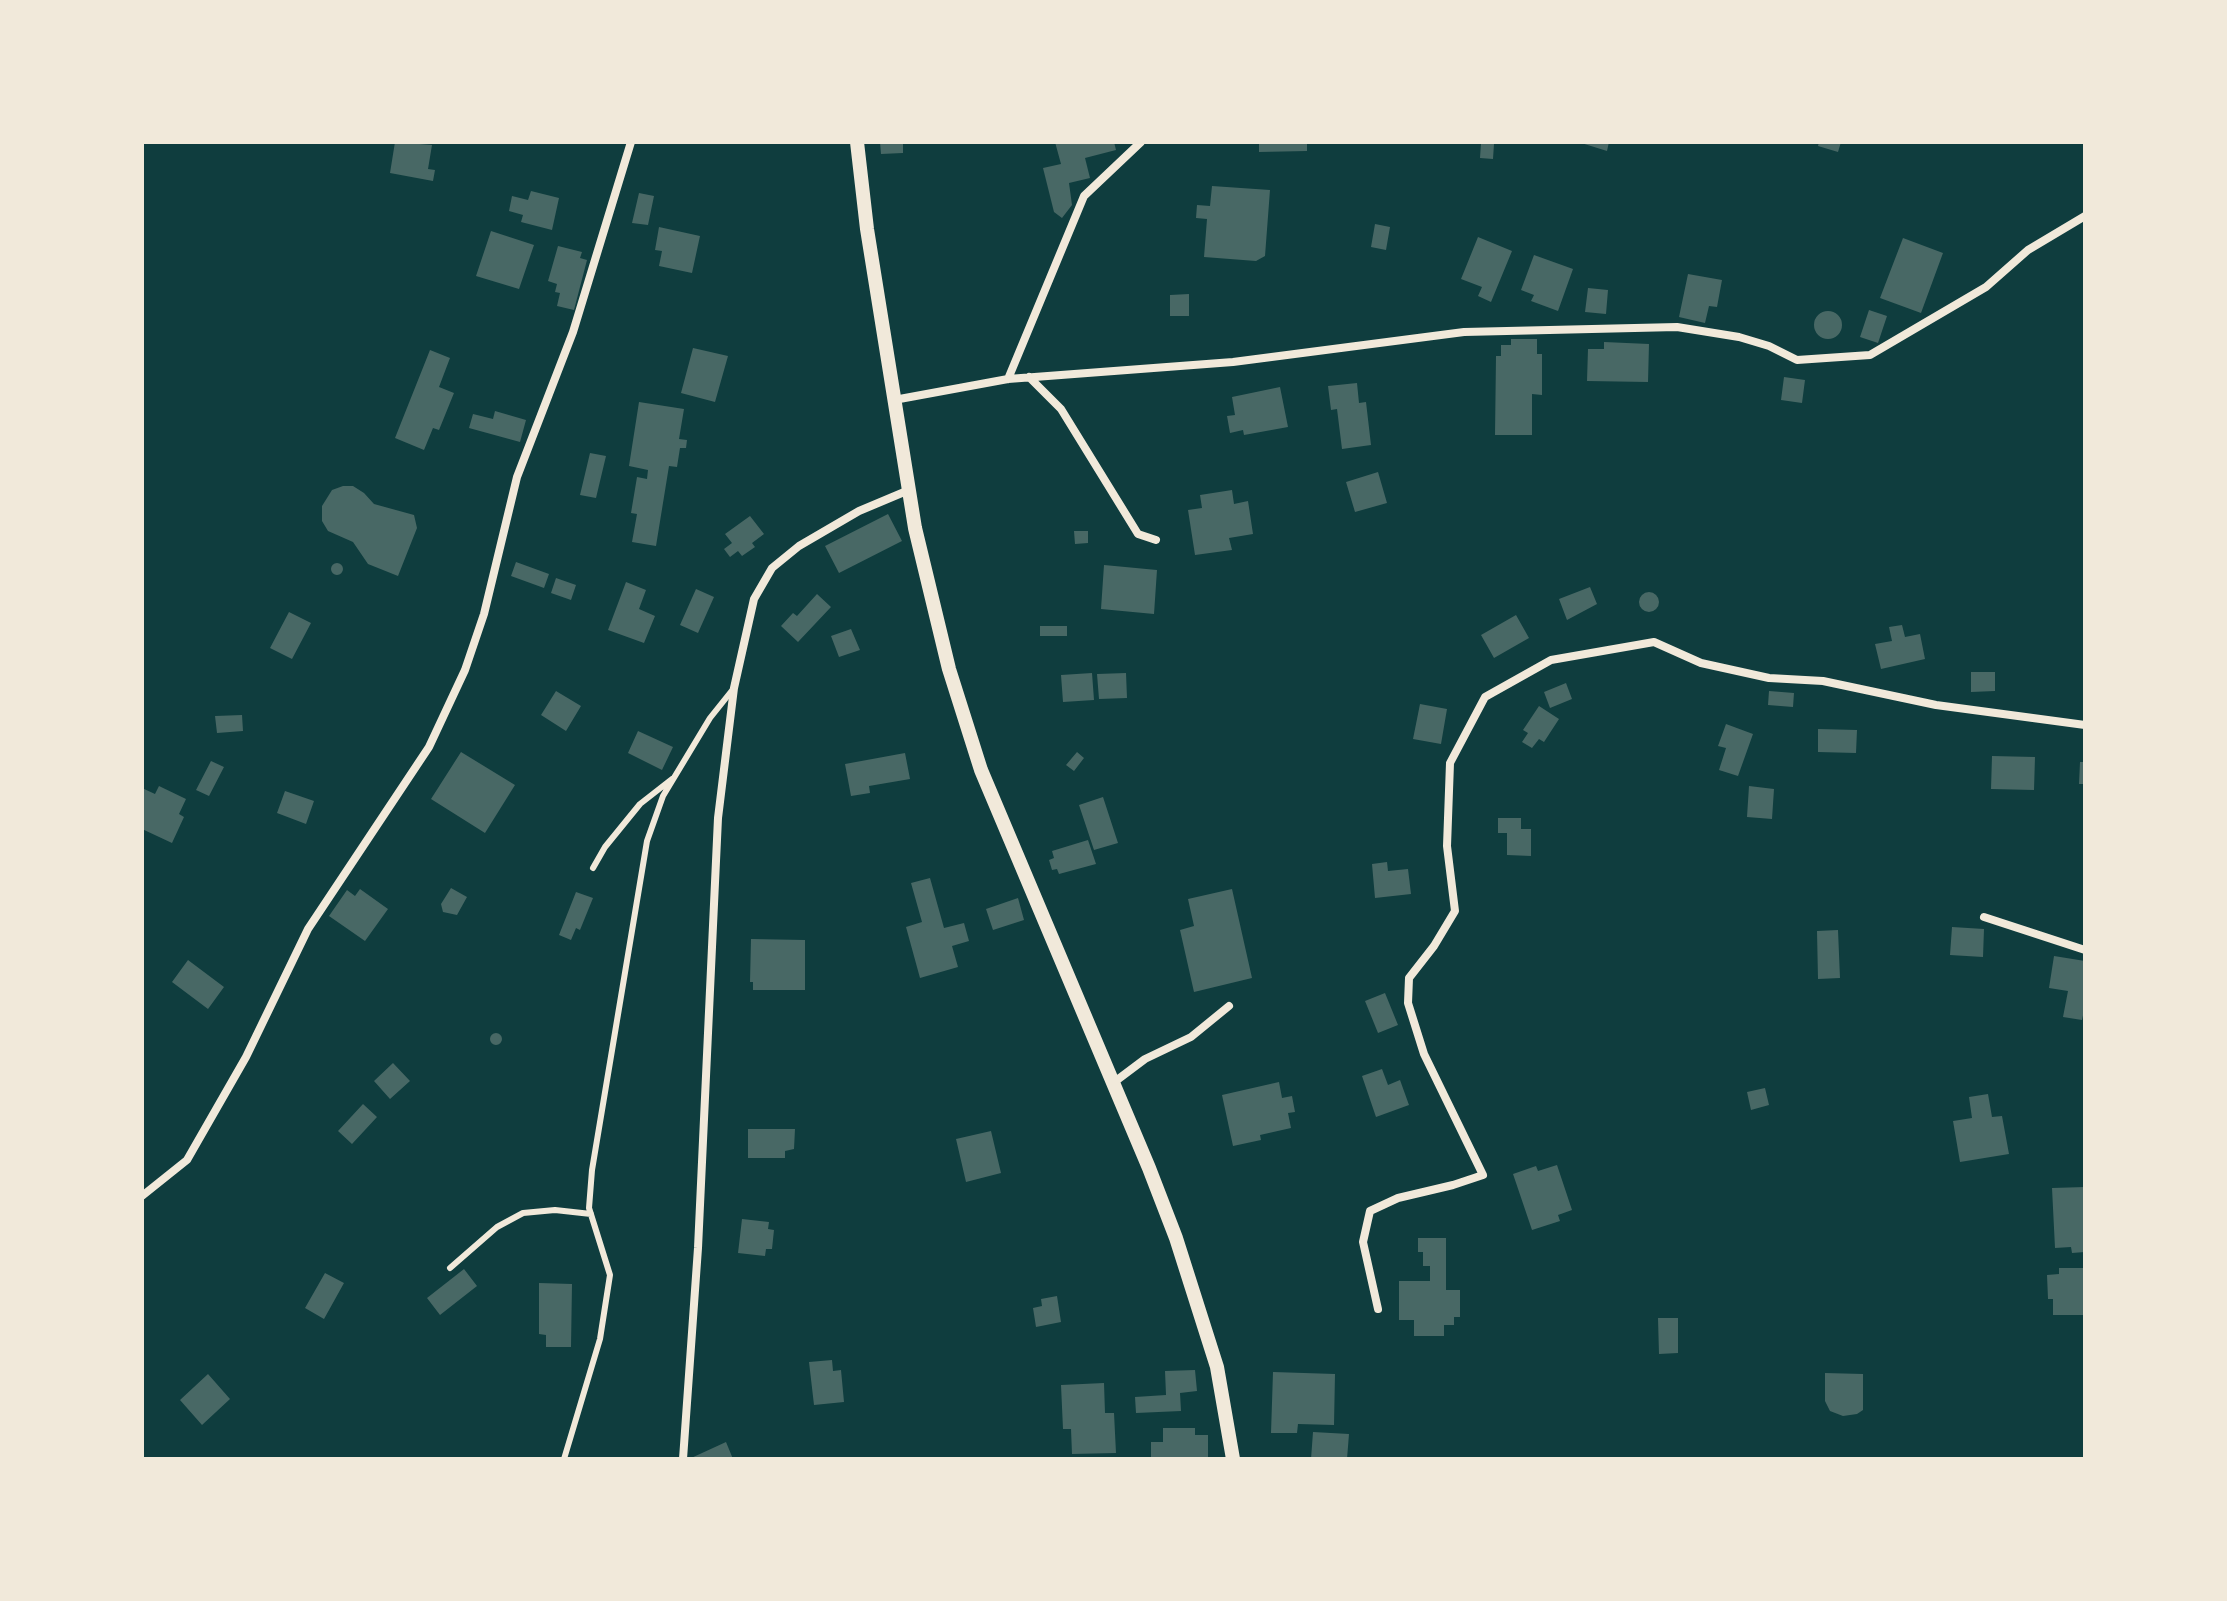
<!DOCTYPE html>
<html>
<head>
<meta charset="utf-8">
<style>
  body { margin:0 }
  #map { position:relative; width:2227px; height:1601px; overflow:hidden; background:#0f3d3e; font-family:Rubik,sans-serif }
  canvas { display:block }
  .frame { position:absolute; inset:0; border:144px solid #f1e9da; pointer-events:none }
</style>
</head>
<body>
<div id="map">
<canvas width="2227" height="1601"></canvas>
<div class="frame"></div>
</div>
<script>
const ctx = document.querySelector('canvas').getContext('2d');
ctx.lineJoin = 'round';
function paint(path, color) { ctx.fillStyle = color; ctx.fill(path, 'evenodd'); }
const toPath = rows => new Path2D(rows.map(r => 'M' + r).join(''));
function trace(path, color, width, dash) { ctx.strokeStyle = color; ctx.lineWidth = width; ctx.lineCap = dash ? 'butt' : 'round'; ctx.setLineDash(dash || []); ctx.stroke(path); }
paint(toPath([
  [395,142,432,145,428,169,435,170,433,181,390,173],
  [880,142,903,142,903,153,881,154],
  [1055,142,1114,142,1116,150,1085,158,1090,178,1069,183,1072,205,1062,218,1054,212,1043,168,1061,164],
  [1259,142,1307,142,1307,151,1259,152],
  [1578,142,1609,142,1607,151],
  [1819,142,1841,142,1838,152,1818,146],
  [1481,143,1494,144,1493,159,1480,158],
  [1212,186,1270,190,1265,256,1256,261,1204,257,1207,219,1196,218,1197,205,1210,206],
  [531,191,559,198,552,230,521,222,523,215,509,211,512,196,528,200],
  [639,193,654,196,648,225,632,223],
  [1375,224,1390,227,1386,250,1371,247],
  [659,227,700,236,692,273,659,266,662,251,655,250],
  [491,231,534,245,519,289,476,276],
  [1478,237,1512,251,1491,302,1478,296,1482,287,1461,279],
  [1903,238,1943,253,1921,313,1880,298],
  [558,246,582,252,580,258,587,260,574,310,557,306,560,293,555,292,557,284,548,281],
  [1534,255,1573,269,1558,311,1531,301,1534,295,1521,290],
  [1688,274,1722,280,1717,307,1709,306,1705,323,1679,317],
  [1588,288,1608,290,1606,314,1585,312],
  [1189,294,1189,316,1170,316,1170,295],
  [1869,310,1887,316,1878,343,1860,337],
  '1814 325a14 14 0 1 1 28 0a14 14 0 1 1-28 0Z',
  [1511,339,1537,339,1537,354,1542,354,1542,395,1532,394,1532,435,1495,435,1496,356,1501,356,1501,345,1511,345],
  [1604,342,1649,344,1648,382,1587,381,1588,349,1604,349],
  [693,348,728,356,715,402,681,393],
  [430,350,450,358,439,387,454,393,439,430,433,428,424,450,395,438],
  [1784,377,1805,380,1802,403,1781,400],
  [1357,383,1359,403,1366,402,1371,445,1342,449,1337,409,1331,410,1328,386],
  [1280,387,1288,427,1244,435,1243,430,1230,433,1227,416,1235,415,1232,397],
  [639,402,684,409,679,439,687,440,686,448,680,448,677,467,669,466,656,546,632,542,637,514,631,513,637,477,647,479,648,470,629,466],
  [495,411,526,420,520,442,469,428,473,414,493,419],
  [590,453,606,456,596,498,580,495],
  [1378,472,1387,503,1355,512,1346,482],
  [343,486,353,486,364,493,374,504,414,515,417,528,398,576,368,564,353,542,328,531,322,521,322,506,332,490],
  [1232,490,1234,504,1248,501,1253,534,1229,538,1232,550,1195,555,1188,510,1202,508,1200,495],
  [888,514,902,541,839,573,825,546],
  [750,516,764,534,752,543,755,547,742,556,738,551,730,557,724,549,732,543,725,534],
  [1074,531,1088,531,1088,543,1075,544],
  [516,562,549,574,544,588,511,576],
  '331 569a6 6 0 1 1 12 0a6 6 0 1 1-12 0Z',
  [1104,565,1157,570,1154,614,1101,609],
  [556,578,576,585,571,600,551,593],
  [626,582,646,590,639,609,655,616,644,643,608,630],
  [1590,587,1597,604,1567,620,1559,599],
  [696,589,714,597,698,633,680,625],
  '1639 602a10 10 0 1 1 20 0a10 10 0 1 1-20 0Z',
  [817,594,831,607,798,642,781,626,793,613,797,616],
  [289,612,311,623,292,659,270,648],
  [1516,615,1529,638,1494,658,1481,635],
  [1902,625,1905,637,1920,634,1925,659,1881,669,1875,644,1892,641,1889,627],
  [1040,626,1067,626,1067,636,1040,636],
  [851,629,860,650,839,657,831,636],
  [1971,672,1995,672,1995,691,1971,692],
  [1092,673,1094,700,1063,702,1061,675],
  [1126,673,1127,698,1099,699,1097,674],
  [1566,683,1572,699,1550,708,1544,692],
  [556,691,581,706,566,731,541,715],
  [1769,691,1794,693,1793,707,1768,705],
  [1420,704,1447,709,1441,744,1413,739],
  [1539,706,1559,719,1544,742,1539,739,1532,748,1522,742,1528,733,1523,730],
  [242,715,243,731,217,733,215,716],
  [1726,724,1753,734,1738,776,1719,770,1726,748,1718,746],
  [1818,729,1857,730,1856,753,1818,752],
  [638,731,673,747,662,770,628,753],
  [461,752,515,785,485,833,431,799],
  [1077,752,1084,758,1074,771,1066,765],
  [905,753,910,779,869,786,870,793,851,796,845,764],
  [1992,756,2035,757,2034,790,1991,789],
  [211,761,224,767,209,796,196,790],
  [2080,762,2085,762,2085,784,2079,784],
  [159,786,186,799,179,814,184,817,172,843,142,829,142,788,155,794],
  [1749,786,1774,789,1772,819,1747,817],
  [285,791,314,801,306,824,277,813],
  [1103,797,1118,843,1094,850,1079,805],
  [1498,818,1521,818,1521,829,1531,829,1531,856,1507,855,1507,833,1498,833],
  [1088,840,1096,864,1059,874,1057,869,1052,870,1049,860,1054,858,1052,851],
  [1387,862,1388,871,1408,869,1411,894,1375,898,1372,864],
  [930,878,944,928,964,923,969,941,952,946,958,967,920,978,906,927,922,922,911,883],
  [451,888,467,897,457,915,443,912,441,904],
  [360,889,388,909,365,941,329,916,347,890,355,896],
  [1232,889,1252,978,1194,992,1180,930,1194,926,1188,899],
  [576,892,593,898,580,930,576,928,571,940,559,935],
  [1018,898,1024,920,993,930,986,909],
  [1952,927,1984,929,1983,957,1950,955],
  [1838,930,1840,978,1818,979,1817,931],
  [751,939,805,940,805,990,753,990,753,982,750,982],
  [2054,956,2085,961,2085,1006,2082,1020,2063,1017,2068,991,2049,988],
  [188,960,224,987,208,1009,172,982],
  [1385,993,1398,1025,1378,1033,1365,1001],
  '490 1039a6 6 0 1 1 12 0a6 6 0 1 1-12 0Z',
  [393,1063,410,1081,390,1099,374,1081],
  [1382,1069,1388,1085,1400,1080,1409,1105,1376,1117,1362,1076],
  [1279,1082,1282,1098,1292,1096,1295,1112,1288,1113,1291,1128,1260,1135,1261,1140,1233,1146,1222,1095],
  [1765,1088,1769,1105,1751,1110,1747,1092],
  [1988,1094,1992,1117,2002,1116,2009,1154,1960,1162,1953,1121,1972,1118,1969,1097],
  [363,1104,377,1117,352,1144,338,1131],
  [748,1129,795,1129,794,1149,785,1151,785,1158,748,1158],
  [991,1131,1001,1173,966,1182,956,1139],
  [1557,1165,1572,1210,1558,1215,1560,1221,1532,1230,1513,1174,1536,1166,1538,1171],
  [2085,1187,2085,1252,2072,1253,2071,1247,2055,1248,2052,1188],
  [742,1219,769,1222,768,1229,774,1230,772,1249,766,1249,765,1256,738,1253],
  [1418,1238,1446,1238,1446,1290,1460,1290,1460,1317,1454,1317,1454,1325,1444,1325,1444,1336,1414,1336,1414,1320,1399,1320,1399,1281,1430,1281,1430,1266,1423,1266,1423,1252,1418,1252],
  [2059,1268,2085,1268,2085,1315,2053,1315,2053,1299,2048,1299,2047,1275,2059,1274],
  [464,1269,477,1286,440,1315,427,1298],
  [325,1273,344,1283,324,1319,305,1308],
  [539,1283,572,1284,571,1347,546,1347,546,1335,539,1334],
  [1057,1296,1061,1322,1036,1327,1033,1308,1042,1306,1041,1299],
  [1658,1318,1678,1318,1678,1353,1659,1354],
  [832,1360,833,1371,841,1370,844,1402,814,1405,809,1362],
  [1195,1370,1197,1391,1180,1393,1181,1411,1136,1413,1135,1397,1166,1395,1165,1371],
  [1273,1372,1335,1374,1334,1425,1298,1424,1297,1433,1271,1433],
  [1825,1373,1863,1374,1863,1410,1857,1414,1843,1416,1830,1411,1825,1401],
  [208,1374,230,1399,202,1425,180,1400],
  [1104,1383,1105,1413,1114,1413,1116,1453,1072,1454,1071,1429,1063,1429,1061,1385],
  [1163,1428,1195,1428,1195,1435,1208,1435,1208,1459,1151,1459,1151,1442,1163,1442],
  [1313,1432,1349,1434,1347,1459,1311,1459],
  [726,1442,733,1459,689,1459]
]), '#486865');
trace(toPath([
  [593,868,605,847,640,804,672,779],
  [450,1268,497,1227,523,1213,555,1210,591,1214],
  [564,1459,600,1339,610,1275,589,1208,592,1170,647,841,663,796,710,718,734,688]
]), '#f1e9da', 6);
trace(toPath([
  [1029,377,1061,409,1138,534,1156,540],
  [1008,379,1084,196,1141,142],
  [894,400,1008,379,1233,362,1464,332,1677,327,1739,337,1769,346,1797,360,1870,355,1986,287,2028,250,2085,216],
  [1984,917,2085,950],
  [1113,1083,1145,1059,1191,1037,1229,1006],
  [142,1196,187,1160,246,1057,308,929,429,747,465,670,484,614,517,477,573,332,631,142],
  [1378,1309,1363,1242,1370,1211,1398,1198,1453,1185,1483,1175,1424,1054,1408,1003,1409,978,1434,946,1455,911,1447,846,1450,763,1485,697,1551,660,1654,642,1701,663,1769,678,1823,681,1936,705,2085,725],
  [683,1459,698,1248,718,818,734,688,754,599,772,568,799,546,859,511,909,490]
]), '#f1e9da', 8);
trace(toPath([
  [857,142,867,229,915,528,949,669,981,770,1149,1168,1176,1238,1217,1367,1233,1459]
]), '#f1e9da', 14);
</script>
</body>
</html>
